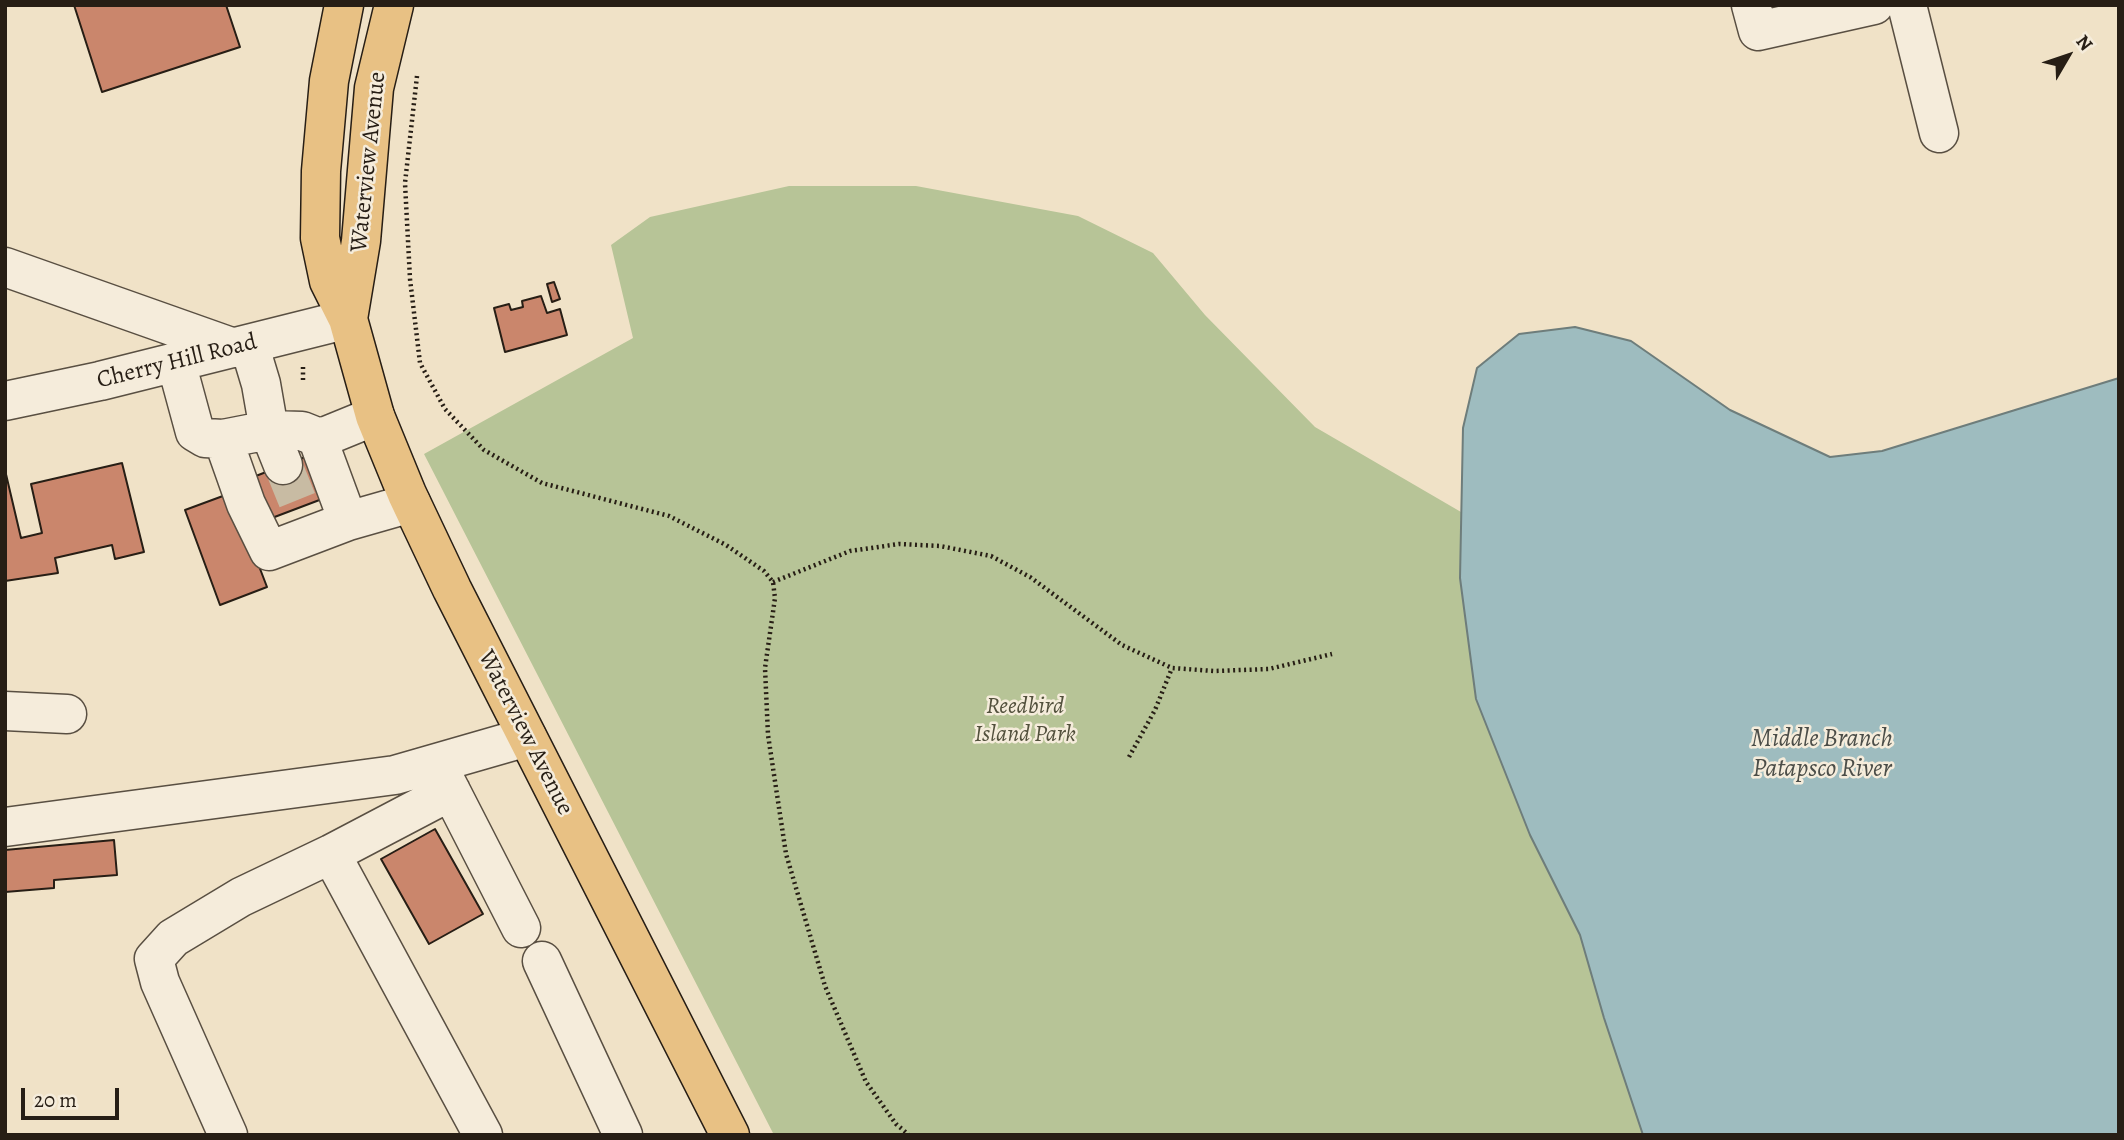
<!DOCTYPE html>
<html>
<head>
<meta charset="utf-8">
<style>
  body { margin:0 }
  #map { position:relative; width:2124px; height:1140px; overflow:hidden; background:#f0e2c7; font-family:Alegreya,serif }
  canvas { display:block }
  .frame { position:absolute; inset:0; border:7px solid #271e15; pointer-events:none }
  .north { position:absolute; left:2033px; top:21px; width:70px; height:70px; -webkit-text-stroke:5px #f5ecdb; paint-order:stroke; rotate:51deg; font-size:19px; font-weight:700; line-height:28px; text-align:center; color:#271e15 }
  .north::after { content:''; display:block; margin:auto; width:24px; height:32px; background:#271e15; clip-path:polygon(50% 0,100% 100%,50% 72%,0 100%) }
  .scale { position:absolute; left:21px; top:1088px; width:98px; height:32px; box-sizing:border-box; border:4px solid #271e15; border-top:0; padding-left:9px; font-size:21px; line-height:24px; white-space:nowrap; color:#271e15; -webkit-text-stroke:5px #f5ecdb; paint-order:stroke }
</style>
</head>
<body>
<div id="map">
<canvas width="2124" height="1140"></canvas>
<div class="frame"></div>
<div class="north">N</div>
<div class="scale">20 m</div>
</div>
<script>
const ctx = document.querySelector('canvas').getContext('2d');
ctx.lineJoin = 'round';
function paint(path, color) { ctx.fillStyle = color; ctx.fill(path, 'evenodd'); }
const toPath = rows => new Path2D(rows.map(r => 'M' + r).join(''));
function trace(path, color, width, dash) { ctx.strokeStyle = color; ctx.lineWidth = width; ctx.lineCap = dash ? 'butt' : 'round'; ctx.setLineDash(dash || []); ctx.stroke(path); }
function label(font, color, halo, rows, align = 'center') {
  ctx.font = font + ' Alegreya,serif'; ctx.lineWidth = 5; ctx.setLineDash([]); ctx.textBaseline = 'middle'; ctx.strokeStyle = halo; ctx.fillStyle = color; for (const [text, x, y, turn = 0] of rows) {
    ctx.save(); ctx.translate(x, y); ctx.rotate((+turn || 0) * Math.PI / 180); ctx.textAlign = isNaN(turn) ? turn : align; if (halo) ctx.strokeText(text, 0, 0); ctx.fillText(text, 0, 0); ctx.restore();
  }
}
paint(toPath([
  [789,186,916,186,1078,216,1153,253,1205,315,1315,427,1461,512,1460,578,1476,699,1530,835,1580,935,1604,1018,1643,1135,774,1135,424,454,633,338,611,245,650,217]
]), '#b7c497');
const water = toPath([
  [1575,327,1631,341,1730,410,1830,457,1882,451,2119,378,2119,1135,1643,1135,1604,1018,1580,935,1530,835,1476,699,1460,578,1463,428,1477,368,1519,334,1575,327]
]);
paint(water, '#9ebcbf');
trace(water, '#6e7d7b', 2);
const building = toPath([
  [74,5,226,5,240,47,102,92,74,5],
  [554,282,560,299,552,302,547,284,554,282],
  [541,296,547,313,560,309,567,335,505,352,494,308,509,304,511,310,523,307,522,301,541,296],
  [313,454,330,496,264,521,248,479,313,454],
  [122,463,144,552,115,559,112,545,55,558,58,573,5,581,5,470,21,538,42,533,31,484,122,463],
  [231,493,267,587,220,605,185,510,231,493],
  [435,829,483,914,429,944,381,859,435,829],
  [114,840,117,875,54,880,54,888,5,892,5,850,114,840]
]);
paint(building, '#ca866c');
trace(building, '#271e15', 2);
trace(toPath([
  [283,465,300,507]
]), '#c8bba3', 38, [38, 19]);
const minor = toPath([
  [1751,5,1758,31,1874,5],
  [1907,5,1939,133],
  [5,267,234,348],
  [176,362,195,432,205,438,223,439,269,430,261,384,249,344],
  [5,401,100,381,348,319],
  [317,437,348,521,411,503],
  [223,439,246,504,269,551,348,521],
  [283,465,269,430,302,431,317,437,326,436,375,416],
  [5,711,67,714],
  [439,768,521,928],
  [5,827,395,775,527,737],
  [331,854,483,1135],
  [542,961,623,1135],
  [228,1135,160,982,154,959,173,938,241,897,331,854,451,791]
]);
const major = toPath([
  [344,5,329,81,321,171,320,238,329,281,348,319,375,416,407,494,452,589,730,1135],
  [348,319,361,241,374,88,394,5]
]);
trace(minor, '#594f42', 41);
trace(major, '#271e15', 41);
trace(toPath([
  [417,76,405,183,410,279,420,363,445,409,484,450,542,483,669,516,726,545,764,571,773,582,775,598,765,668,768,735,786,854,825,986,866,1082,896,1124,909,1135],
  [303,367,303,380],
  [773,582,850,551,899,544,940,546,991,556,1030,577,1122,645,1172,668,1214,671,1269,669,1332,654],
  [1129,757,1155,710,1172,668]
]), '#271e15', 4.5, [2, 3.5]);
trace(minor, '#f5ecdb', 38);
trace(major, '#e8c184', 38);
label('24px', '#271e15', '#f5ecdb', [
  ["Waterview Avenue",369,162,-84],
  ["Cherry Hill Road",177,362,-14],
  ["Waterview Avenue",525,733,63]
]);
label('italic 24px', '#52503c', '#f5ecdb', [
  ["Reedbird",1025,707],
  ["Island Park",1025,735]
]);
label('italic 26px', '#4b4d48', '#f5ecdb', [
  ["Middle Branch",1822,740],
  ["Patapsco River",1822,770]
]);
</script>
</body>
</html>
